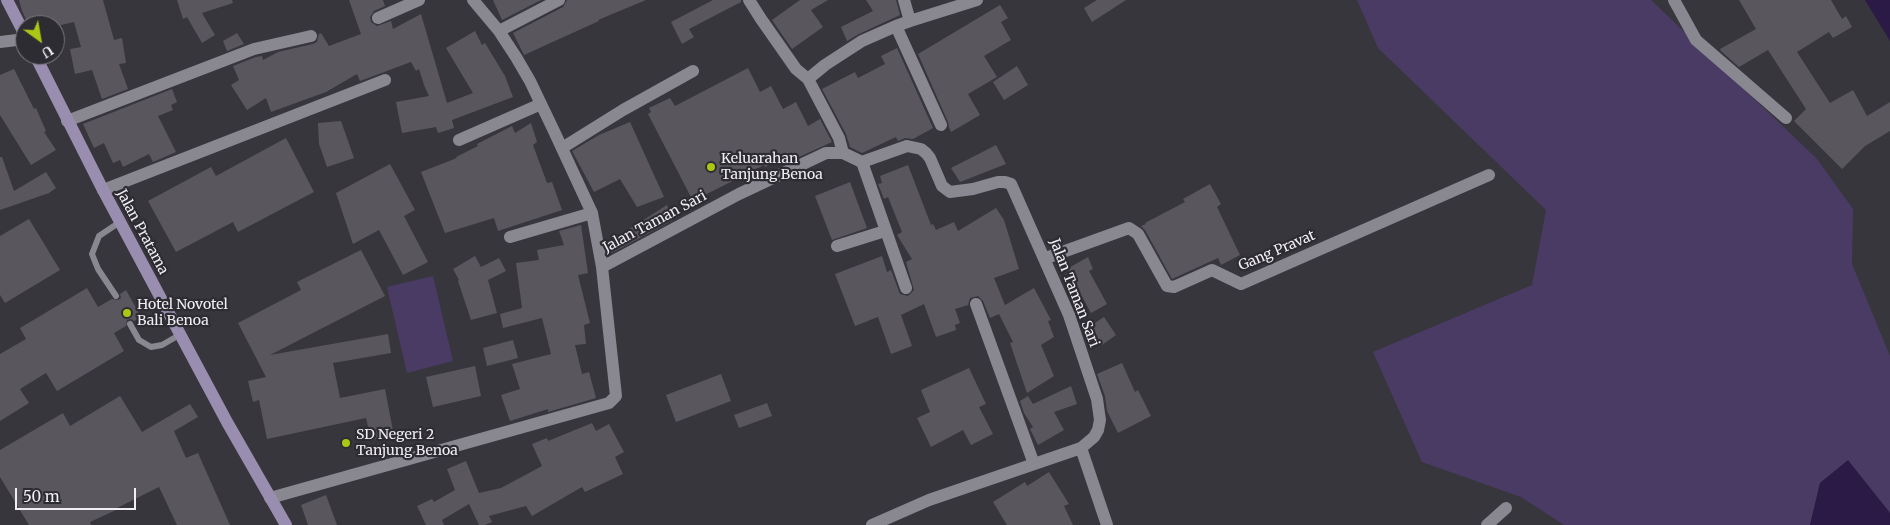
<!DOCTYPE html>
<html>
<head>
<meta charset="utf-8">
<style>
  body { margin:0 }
  #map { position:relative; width:1890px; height:525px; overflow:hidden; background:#38363d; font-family:Merriweather,serif }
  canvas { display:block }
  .north { position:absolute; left:15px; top:15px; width:50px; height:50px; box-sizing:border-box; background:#2e2c33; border:1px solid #7c7a80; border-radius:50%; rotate:148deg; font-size:14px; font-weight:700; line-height:20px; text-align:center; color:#f0eef3 }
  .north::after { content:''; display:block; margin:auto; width:18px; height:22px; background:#abc614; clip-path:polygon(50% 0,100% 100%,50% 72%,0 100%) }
  .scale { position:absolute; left:15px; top:488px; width:121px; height:22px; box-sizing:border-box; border:2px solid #f0eef3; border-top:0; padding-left:6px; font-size:15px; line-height:18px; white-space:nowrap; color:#f0eef3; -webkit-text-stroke:4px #2e2c33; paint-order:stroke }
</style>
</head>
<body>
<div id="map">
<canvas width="1890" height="525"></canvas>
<div class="north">U</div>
<div class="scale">50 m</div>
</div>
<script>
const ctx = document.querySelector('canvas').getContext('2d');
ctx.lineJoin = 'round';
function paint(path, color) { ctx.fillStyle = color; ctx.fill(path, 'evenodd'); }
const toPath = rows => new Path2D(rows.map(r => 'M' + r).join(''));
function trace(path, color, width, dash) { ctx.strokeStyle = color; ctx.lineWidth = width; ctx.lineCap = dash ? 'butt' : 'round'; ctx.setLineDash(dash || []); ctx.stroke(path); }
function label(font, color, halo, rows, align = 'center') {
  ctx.font = font + ' Merriweather,serif'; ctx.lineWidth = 4.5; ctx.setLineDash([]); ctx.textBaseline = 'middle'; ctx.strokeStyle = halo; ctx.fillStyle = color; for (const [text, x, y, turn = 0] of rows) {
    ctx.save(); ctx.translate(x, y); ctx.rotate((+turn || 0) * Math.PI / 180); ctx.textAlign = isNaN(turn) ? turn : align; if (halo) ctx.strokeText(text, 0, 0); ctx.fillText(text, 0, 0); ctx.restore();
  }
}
paint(toPath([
  [1357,0,1651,0,1817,159,1853,209,1852,264,1890,356,1890,513,1848,461,1820,483,1810,525,1564,525,1521,497,1422,462,1373,352,1532,285,1546,210,1378,48],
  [433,276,453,361,407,373,387,287]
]), '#4a3b65');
paint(toPath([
  [1865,0,1890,0,1890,41],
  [1848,460,1890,513,1890,525,1810,525,1820,483]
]), '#2b1946');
paint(toPath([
  [19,0,103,0,114,40,122,38,126,63,119,64,128,89,102,99,92,70,75,74,70,49,81,47,74,22,61,25,29,25,22,11],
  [177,0,232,0,233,3,202,13,215,35,202,43,187,17,183,19],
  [349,0,383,0,385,6,374,11,370,17,371,22,377,26,391,21,393,29,421,14,447,103,473,93,446,48,475,31,482,45,485,43,505,76,513,97,452,120,454,128,438,133,436,127,402,133,396,102,429,96,424,85,419,69,416,71,411,62,360,81,357,74,326,92,271,112,266,98,247,110,231,85,239,80,233,66,256,57,262,56,263,60,278,52,313,44,317,42,319,34,321,33,329,46,361,34],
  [493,0,541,0,502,20],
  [567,0,646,0,598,20,599,21,524,55,513,33,563,7],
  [713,0,741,0,741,2,689,29,694,37,682,44,671,22],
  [800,0,828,0,811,10,823,27,792,49,772,20],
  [866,0,896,0,900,15,859,34,847,41,841,27,873,11],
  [1097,0,1126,0,1092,22,1084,8],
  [1739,0,1831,0,1842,19,1846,16,1852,27,1833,38,1829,32,1797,52,1830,103,1853,90,1867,116,1890,102,1890,131,1865,146,1842,169,1794,121,1806,109,1768,50,1739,67,1721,51,1720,49,1756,29],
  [1000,5,1008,18,1001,22,1011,40,984,56,997,77,968,94,980,115,951,132,949,127,948,122,918,54],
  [237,33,244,44,227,51,223,41],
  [897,48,933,128,913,139,905,138,898,141,896,137,862,153,850,147,846,134,822,89,855,72,858,78,885,64,881,56],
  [1017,66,1028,85,1004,100,993,82],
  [748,68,760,92,771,86,783,109,796,102,808,126,820,119,832,142,788,162,785,156,765,167,764,165,693,201,648,114,651,112,649,108,670,98,675,106],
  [14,69,34,109,36,108,46,131,44,132,56,150,31,165,0,115,0,75],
  [172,89,177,102,171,105,173,110,158,116,176,152,153,162,149,154,123,167,120,160,113,163,104,143,94,148,83,124],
  [341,121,354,158,327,167,319,144,318,123],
  [630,122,664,197,637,207,620,179,594,192,572,151,599,135],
  [531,123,537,142,533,145,547,183,552,182,562,210,498,231,494,218,445,233,421,172,457,158,456,157,478,146,477,144,512,126,515,133],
  [286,138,314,192,238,232,233,222,176,252,148,201,211,167,216,176],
  [996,145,1006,164,960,182,951,168],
  [0,157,2,157,14,191,46,172,56,188,49,193,0,210],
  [390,164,415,210,404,216,428,262,403,275,379,230,353,244,336,193],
  [908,165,931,225,933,224,936,230,954,222,958,231,996,208,1004,220,1019,269,994,278,1005,305,1034,288,1051,320,1048,321,1054,337,1041,345,1054,376,1027,393,1010,343,1013,342,999,314,990,318,983,301,978,296,970,298,968,305,955,309,960,323,955,325,956,330,936,337,924,304,901,315,912,346,891,354,878,317,855,326,835,274,882,256,887,272,891,270,900,294,908,296,914,290,906,262,912,259,897,235,902,232,888,197,884,199,878,184,882,183,880,176],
  [850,182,867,228,832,240,815,196],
  [1210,184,1221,204,1217,207,1240,255,1221,265,1218,258,1172,279,1145,230,1141,226,1146,224,1145,223,1185,202,1183,199],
  [667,205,673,220,608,255,606,244],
  [29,219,60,270,5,303,0,295,0,236],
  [581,225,588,273,578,275,590,323,584,325,586,344,575,345,582,374,589,372,596,398,548,412,548,409,510,421,501,395,520,389,512,364,551,354,542,318,503,328,500,314,522,308,516,263,539,260,537,250,564,245,559,231],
  [361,250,385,296,270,355,388,334,391,353,333,363,340,398,385,389,394,436,371,440,366,418,267,439,259,400,253,402,248,381,266,377,238,323,301,290,297,282],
  [475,256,481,267,499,258,506,271,488,280,497,313,471,320,458,281,459,280,453,269],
  [1088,257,1093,269,1089,271,1107,304,1091,313,1067,269],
  [87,288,98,307,112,299,118,300,121,298,120,294,126,290,141,317,134,321,131,319,127,320,126,326,114,333,124,351,57,391,46,373,20,389,29,403,0,421,0,354,26,339,20,328],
  [1104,317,1116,335,1102,345,1090,326],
  [513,340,518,358,487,366,483,348],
  [1122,363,1135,392,1138,390,1151,416,1118,433,1107,411,1105,396,1097,374],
  [475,366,481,396,433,407,426,377],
  [969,368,986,404,979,407,993,434,971,445,963,430,931,447,917,418,930,412,921,390],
  [721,374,731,401,676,422,666,395],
  [1071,386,1077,404,1054,412,1064,430,1038,445,1030,429,1033,427,1024,413,1020,401,1028,396,1033,404],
  [120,396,142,432,190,404,198,417,174,431,186,458,198,453,230,525,177,525,159,487,115,509,116,510,90,522,91,525,29,525,0,477,0,450,63,413,70,426],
  [767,403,772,416,739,428,734,415],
  [592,423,596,431,609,424,624,452,615,457,623,474,585,492,582,487,532,516,526,506,489,516,492,522,485,525,479,525,469,504,442,520,444,525,426,525,417,506,432,499,434,502,455,490,447,469,466,461,479,493,501,488,542,466,532,444,547,438,548,441],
  [1049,472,1069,504,1064,506,1073,525,1007,525,993,502,1025,482,1027,486],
  [326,495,337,525,308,525,301,505]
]), '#59565e');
trace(toPath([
  [116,296,98,269,92,254,99,236,120,222],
  [130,324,139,340,151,347,162,345,181,334]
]), '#89878f', 6);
trace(toPath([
  [473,0,499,31,516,57,530,81,553,129,592,213,602,267],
  [749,0,761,19,796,69,808,79],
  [1674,0,1696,40,1786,118],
  [378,18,419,0],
  [910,21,977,0],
  [896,26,941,125],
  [499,31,559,0],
  [0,42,25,39],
  [67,121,254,49,311,36],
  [459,140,541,104],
  [562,148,623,110,693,71],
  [843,153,839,138,808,79,825,65,862,41,896,26,910,21,904,0],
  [862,162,906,288],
  [103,190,385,80],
  [510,237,592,213],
  [837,246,885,231],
  [1046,258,1129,228,1138,234,1167,286,1174,287,1212,270,1241,284,1489,175],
  [976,304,1034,464],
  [1081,448,1107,525],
  [270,498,609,403,616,396,602,267,739,194,826,153,843,153,862,162,907,146,921,149,926,153,930,158,942,186,950,192,973,189,998,182,1005,182,1011,184,1069,315,1097,399,1100,420,1098,430,1094,437,1081,448,929,500,872,525],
  [1487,525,1506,508]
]), '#89878f', 12);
trace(toPath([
  [7,0,25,35],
  [35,55,103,190,227,422,286,525]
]), '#998eaf', 12);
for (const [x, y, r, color] of [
  [711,167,5,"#abc614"],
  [127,313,5,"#abc614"],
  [346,443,5,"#abc614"]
]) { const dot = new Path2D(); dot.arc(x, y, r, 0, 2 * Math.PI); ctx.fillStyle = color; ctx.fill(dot); trace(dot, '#2e2c33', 2); }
label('14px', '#f0eef3', '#2e2c33', [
  ["Keluarahan",721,159],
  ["Tanjung Benoa",721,175],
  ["Hotel Novotel",137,305],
  ["Bali Benoa",137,321],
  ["SD Negeri 2",356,435],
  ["Tanjung Benoa",356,451]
], 'left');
label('14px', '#f0eef3', '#2e2c33', [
  ["Jalan Taman Sari",655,222,-28],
  ["Jalan Pratama",142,232,62],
  ["Gang Pravat",1277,251,-23],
  ["Jalan Taman Sari",1074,293,69]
]);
</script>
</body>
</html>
